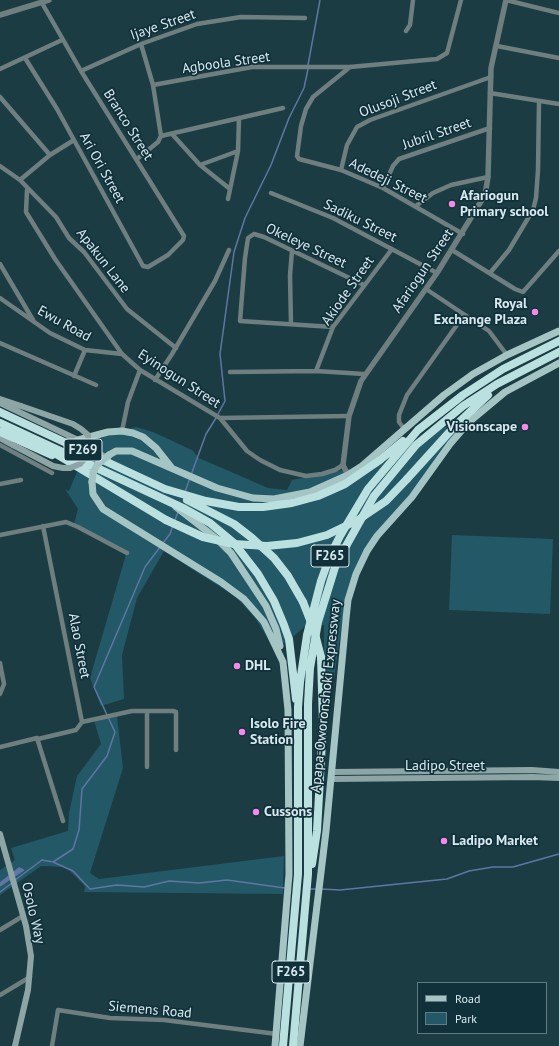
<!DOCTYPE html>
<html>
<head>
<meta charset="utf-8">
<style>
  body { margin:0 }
  #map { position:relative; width:559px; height:1046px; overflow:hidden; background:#1c3c44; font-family:"PT Sans",sans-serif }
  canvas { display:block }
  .legend { position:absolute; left:417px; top:982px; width:130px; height:52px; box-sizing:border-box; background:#11313a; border:1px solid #617b82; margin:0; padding:5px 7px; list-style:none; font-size:12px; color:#d8e9ef }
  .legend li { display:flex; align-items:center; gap:8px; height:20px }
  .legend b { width:20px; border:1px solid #617b82 }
</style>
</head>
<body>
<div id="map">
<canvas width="559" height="1046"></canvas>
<ul class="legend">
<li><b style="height:5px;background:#a5c5c4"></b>Road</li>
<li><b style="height:11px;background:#235866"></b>Park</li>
</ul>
</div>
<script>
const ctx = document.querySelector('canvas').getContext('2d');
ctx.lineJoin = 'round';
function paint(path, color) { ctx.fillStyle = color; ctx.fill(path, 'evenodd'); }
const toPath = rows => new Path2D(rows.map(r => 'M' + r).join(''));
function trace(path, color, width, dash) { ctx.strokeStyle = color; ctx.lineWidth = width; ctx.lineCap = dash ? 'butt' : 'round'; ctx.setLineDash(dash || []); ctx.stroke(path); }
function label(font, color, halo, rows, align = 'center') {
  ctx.font = font + ' "PT Sans",sans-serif'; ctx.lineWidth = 3.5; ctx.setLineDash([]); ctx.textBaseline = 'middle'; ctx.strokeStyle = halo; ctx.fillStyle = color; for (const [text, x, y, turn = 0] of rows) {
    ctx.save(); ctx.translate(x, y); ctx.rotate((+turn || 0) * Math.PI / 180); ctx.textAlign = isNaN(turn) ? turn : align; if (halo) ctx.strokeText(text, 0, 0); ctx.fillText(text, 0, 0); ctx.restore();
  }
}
paint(toPath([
  [450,424,466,426,387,522,346,595,334,679,328,679,324,650,324,625,304,627,286,643,270,642,256,619,236,597,164,551,137,598,122,655,124,699,101,706,90,678,127,551,74,524,78,509,65,489,69,491,77,472,98,439,136,427,153,432,192,450,199,458,268,488,287,490,292,480,385,462],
  [452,535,553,539,550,614,449,610],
  [117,716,123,768,90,873,99,879,284,856,283,894,84,892,85,886,66,867,41,866,0,895,0,887,12,879,19,867,0,882,0,870,15,860,11,848,68,831,69,813,77,776,101,744,93,717]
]), '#235866');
paint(toPath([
  [19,867,25,870,0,887,0,882]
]), '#5f76a4');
trace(toPath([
  [308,65,320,0],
  [218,414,225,401,220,354,234,252,245,218,271,165,289,118,304,88,308,69],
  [191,475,206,434,216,418],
  [185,492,190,478],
  [175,520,178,512],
  [163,543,170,534,173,525],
  [53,862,73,849,79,830,82,789,107,756,115,732,94,687,145,567,160,547],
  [15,880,42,860,53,862,73,871,90,889,117,885,144,887,169,881,199,883,227,880,285,888],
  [309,889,317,889],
  [321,889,340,890,447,879,469,871,493,867,513,867,559,854],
  [0,892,12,883]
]), '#5f76a4', 1.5);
trace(toPath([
  [506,0,559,13],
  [406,31,410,25,413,0],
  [497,46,559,58],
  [25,58,57,109,143,266,148,267,168,255,183,240,184,236,81,71,42,3],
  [350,67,313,97,306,109,301,126,297,156,299,159,341,170,383,188,463,234],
  [0,69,62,40],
  [81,71,141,44,197,24,241,17,305,18],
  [153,85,252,67,350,67,437,59,447,53,461,0],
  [490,93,559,104],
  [0,97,50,155],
  [172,134,200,165,230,189],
  [161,136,283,108],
  [137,159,158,142,161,136,153,85,141,44],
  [200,165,238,151],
  [0,166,20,180,56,217,69,238,84,252,127,309,176,348],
  [341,170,347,145,357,127,370,120,491,77],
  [20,180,50,155,74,140],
  [383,188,393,166,399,159,490,128],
  [27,190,26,212,55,259,122,354,140,370,220,418,349,416],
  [271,193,333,218,437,273],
  [228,199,238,151,239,118],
  [416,206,433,193,451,185,488,177],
  [452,250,515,289,523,292,559,251],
  [0,264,33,320],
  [490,273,509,250,533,210,536,198,538,170,539,102],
  [426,289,489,331,507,355],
  [0,298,50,333,85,350,122,354],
  [291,324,290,275,292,251],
  [333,327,240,321,245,258,248,238,254,234,264,237,364,285],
  [0,343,96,385],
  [316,371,333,327,392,249],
  [230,372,316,371,364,374],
  [74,376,85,350],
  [155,380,172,354,215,281,229,250],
  [220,418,247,451,260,460,280,470,306,476,322,474,335,470,343,465],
  [405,430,399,422,399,415,407,395,464,315],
  [122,431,128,402,140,370],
  [0,445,52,473],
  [0,484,21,480],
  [0,535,66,522,78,527,127,553],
  [0,663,4,684,0,694],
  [147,711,147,767],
  [82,722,132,711,173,711,176,712,176,750],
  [38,739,76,730,82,722,43,526],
  [0,747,37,738,63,821],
  [0,930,23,916],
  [0,995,30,977],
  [52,1046,58,1010,110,1018,164,1020,277,1034]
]), '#6f7e7e', 4.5);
trace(toPath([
  [0,15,49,0],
  [348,475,343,465,349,416,361,381,437,273,485,195,488,177,491,68,506,0]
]), '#6f7e7e', 5.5);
trace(toPath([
  [0,399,21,406],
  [0,403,78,440,108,459],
  [0,438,13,445],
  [332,772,532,770,559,772],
  [331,779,533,777,559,778],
  [0,834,26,926,31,956,28,990,15,1046]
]), '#8da6a5', 6);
trace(toPath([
  [78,440,108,432,122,431,133,433,143,437,156,448,171,467],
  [109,455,116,451,132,451,217,488,253,498,274,499,310,492,348,475,362,466,444,395,473,374,507,355,559,331],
  [92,482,93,494,103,509,221,582,244,599,264,622,283,662,288,710,289,874,275,1046],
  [176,507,217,539,231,553,266,606,276,629,280,646],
  [300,1046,326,831,346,619,348,600,356,574,367,551,377,536,412,497,450,444,469,422,505,392,559,363]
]), '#a5c5c4', 7);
trace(toPath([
  [0,412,165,489,206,501,239,507,263,507,292,503,318,496,345,484,380,460,403,441],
  [0,423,185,509,210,523,234,543,258,574,274,601,284,625,289,639,296,699],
  [0,432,52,455],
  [48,449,166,520],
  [407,479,455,426,488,395],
  [187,500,234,524,252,538,274,558,288,576,303,602],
  [312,864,317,831,323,723,321,657],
  [283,1046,298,874,298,707,300,682,307,635,321,581,330,556,340,536,368,489,418,430,463,395,503,369,559,341],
  [293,1046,308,874,308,704,310,668,318,622,336,564,374,496,416,445,463,406,497,384,559,352]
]), '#bae0e0', 8);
trace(toPath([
  [13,445,53,466,63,468,70,468,80,464,85,458,89,447,88,435,81,429,73,424,21,406]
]), '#8da6a5', 6);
trace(toPath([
  [92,482,93,473,97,465,109,455]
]), '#a5c5c4', 7);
trace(toPath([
  [166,520,203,537,234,544,267,546,297,543,327,535,358,520,386,501,407,479],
  [303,602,314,630,321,657]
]), '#bae0e0', 8);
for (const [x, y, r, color] of [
  [452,204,4,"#f788eb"],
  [535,312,4,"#f788eb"],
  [525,427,4,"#f788eb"],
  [237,666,4,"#f788eb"],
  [242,732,4,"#f788eb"],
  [256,812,4,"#f788eb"],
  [444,841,4,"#f788eb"]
]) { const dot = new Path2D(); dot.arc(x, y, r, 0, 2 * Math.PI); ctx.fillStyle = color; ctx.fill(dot); trace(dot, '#11313a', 1.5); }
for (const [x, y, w] of [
  [83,450,38],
  [330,556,38],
  [291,972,38]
]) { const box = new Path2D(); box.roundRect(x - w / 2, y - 11, w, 22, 3); ctx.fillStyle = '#11313a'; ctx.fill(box); trace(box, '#d8e9ef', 1); }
label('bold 13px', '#d8e9ef', null, [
  ["F269",83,450],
  ["F265",330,556],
  ["F265",291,972]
]);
label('14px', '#d8e9ef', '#11313a', [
  ["Ijaye Street",163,25,-19],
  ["Agboola Street",226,63,-8],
  ["Olusoji Street",398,99,-21],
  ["Branco Street",128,125,58],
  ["Jubril Street",437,134,-19],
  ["Ari Ori Street",102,168,61],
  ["Adedeji Street",388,181,26],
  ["Sadiku Street",360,221,26],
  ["Okeleye Street",306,246,25],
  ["Apakun Lane",103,261,52],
  ["Afariogun Street",423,271,-56],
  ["Akiode Street",348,291,-55],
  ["Ewu Road",64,324,29],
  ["Eyinogun Street",179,379,33],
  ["Alao Street",79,646,79],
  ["Apapa-Oworonshoki Expressway",326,696,-84],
  ["Ladipo Street",445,766],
  ["Osolo Way",33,913,77],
  ["Siemens Road",150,1010,5]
]);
label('bold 14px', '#d8e9ef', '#11313a', [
  ["Afariogun",460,196],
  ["Primary school",460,212],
  ["Royal",527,304,"right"],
  ["Exchange Plaza",527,320,"right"],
  ["Visionscape",517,427,"right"],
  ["DHL",245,666],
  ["Isolo Fire",250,724],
  ["Station",250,740],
  ["Cussons",264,812],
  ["Ladipo Market",452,841]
], 'left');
</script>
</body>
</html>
